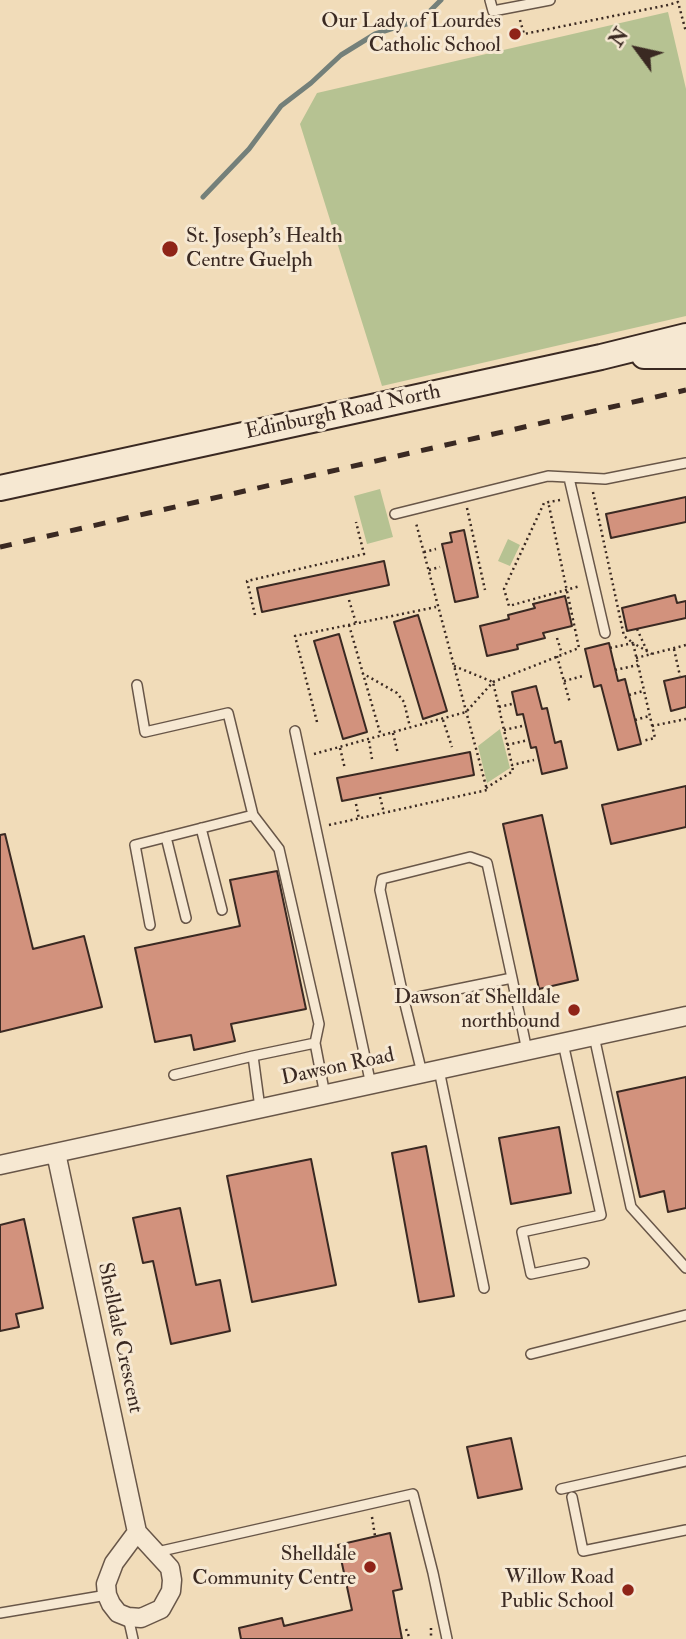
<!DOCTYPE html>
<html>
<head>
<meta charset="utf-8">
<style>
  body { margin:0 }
  #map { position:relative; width:686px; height:1639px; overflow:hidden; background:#f1dcb9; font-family:"IM FELL Double Pica",serif }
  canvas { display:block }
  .north { position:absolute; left:602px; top:14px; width:70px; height:70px; -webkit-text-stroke:5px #f6e8d2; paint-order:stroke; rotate:303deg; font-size:19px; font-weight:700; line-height:28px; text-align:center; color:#3a2922 }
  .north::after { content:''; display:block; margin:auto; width:24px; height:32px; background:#3a2922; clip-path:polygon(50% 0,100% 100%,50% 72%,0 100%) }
</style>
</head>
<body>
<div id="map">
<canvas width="686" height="1639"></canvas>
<div class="north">N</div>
</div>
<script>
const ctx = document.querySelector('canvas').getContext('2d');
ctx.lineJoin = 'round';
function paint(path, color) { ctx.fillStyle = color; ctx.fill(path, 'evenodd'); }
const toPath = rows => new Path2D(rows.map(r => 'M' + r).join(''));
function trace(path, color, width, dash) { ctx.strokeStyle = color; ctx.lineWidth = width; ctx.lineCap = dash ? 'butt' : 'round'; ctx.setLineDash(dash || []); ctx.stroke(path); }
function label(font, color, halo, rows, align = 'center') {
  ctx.font = font + ' "IM FELL Double Pica",serif'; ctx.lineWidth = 6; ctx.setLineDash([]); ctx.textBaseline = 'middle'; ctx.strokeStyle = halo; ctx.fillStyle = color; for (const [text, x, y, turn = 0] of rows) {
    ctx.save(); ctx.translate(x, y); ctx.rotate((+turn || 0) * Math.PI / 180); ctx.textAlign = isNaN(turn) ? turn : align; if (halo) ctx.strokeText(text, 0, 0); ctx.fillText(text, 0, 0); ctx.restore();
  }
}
paint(toPath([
  [668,12,686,89,686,316,382,386,300,124,317,93],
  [380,489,393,537,367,544,354,496],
  [508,539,520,545,510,566,498,561],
  [500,729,510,768,487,783,478,746]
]), '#b6c292');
trace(toPath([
  [203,197,249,149,281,106,311,83,341,55,375,34,422,19,441,0]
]), '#74807a', 5);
const building = toPath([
  [686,497,686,522,611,538,606,514,686,497],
  [464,530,478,597,455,602,442,544,452,542,450,533,464,530],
  [384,561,389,585,262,612,257,588,384,561],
  [675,595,677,603,686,601,686,618,627,631,622,608,675,595],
  [565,596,572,626,543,633,545,638,517,645,518,649,487,656,480,626,509,619,508,615,535,608,533,604,565,596],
  [418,615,447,711,423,719,394,622,418,615],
  [339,634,367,732,343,739,314,641,339,634],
  [609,643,618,681,625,679,641,744,618,750,601,685,594,687,585,649,609,643],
  [686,676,686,707,671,711,664,681,686,676],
  [536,686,542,709,547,708,555,743,561,741,567,768,542,774,536,747,531,748,523,714,517,715,512,692,536,686],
  [470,752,474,775,342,801,337,778,470,752],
  [686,786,686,827,611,844,602,805,686,786],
  [542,815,578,980,539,989,503,824,542,815],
  [5,834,33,949,84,936,102,1007,0,1032,0,835,5,834],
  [277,871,306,1009,231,1024,235,1041,194,1050,191,1035,155,1042,135,948,240,926,230,880,277,871],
  [686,1077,686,1208,668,1212,664,1191,640,1197,617,1092,686,1077],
  [559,1127,571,1193,511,1204,499,1138,559,1127],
  [426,1146,454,1296,419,1302,392,1153,426,1146],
  [311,1159,336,1285,252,1302,227,1176,311,1159],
  [180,1208,196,1285,220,1280,230,1331,171,1344,153,1261,143,1263,133,1218,180,1208],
  [24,1219,43,1308,16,1314,19,1327,0,1331,0,1225,24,1219],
  [511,1438,522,1489,478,1498,467,1447,511,1438],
  [390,1533,402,1589,393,1591,402,1639,241,1639,239,1628,282,1618,284,1626,352,1610,338,1545,390,1533]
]);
paint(building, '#d2927d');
trace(building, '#3a2922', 2);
const service = toPath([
  [490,0,493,11,550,0],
  [569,478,605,633],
  [395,514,548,476,605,479,686,463],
  [137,685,145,732,228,713,253,815],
  [295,731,371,1085],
  [201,828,222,910],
  [166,837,186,918],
  [150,925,135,845,253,815,279,849,319,1024,315,1043],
  [512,978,527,1051],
  [404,1000,512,978,487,863,470,857,382,879,380,890,404,1000,422,1073],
  [594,1036,631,1207,686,1268],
  [563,1043,601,1215,522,1232,531,1274,584,1263],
  [439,1070,484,1288],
  [174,1075,253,1056],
  [260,1108,253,1056,315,1043,325,1095],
  [531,1354,686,1315],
  [561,1489,686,1461],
  [572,1497,583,1551,686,1530],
  [157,1552,413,1494,433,1573,447,1639],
  [0,1613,107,1595],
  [128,1617,133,1639]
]);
const minor = toPath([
  [56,1153,137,1532,170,1568,172,1580,171,1591,161,1609,141,1618,128,1617,118,1613,111,1604,107,1595,106,1584,114,1563,137,1532],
  [0,1165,686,1016]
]);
const secondary = toPath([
  [644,356,686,356],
  [0,488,601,357,686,336]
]);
trace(service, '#685648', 12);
trace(minor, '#685648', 21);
trace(secondary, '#3a2922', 28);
trace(toPath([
  [520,20,524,34,668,5,678,2,686,32],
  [593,492,624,636,633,643,655,738,642,741],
  [560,500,544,503,504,589,509,606,580,586],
  [467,508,485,590],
  [424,552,436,549],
  [429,570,440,567],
  [349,600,356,623],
  [255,615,247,581,364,554,356,522],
  [349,625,381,736],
  [637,629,647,651],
  [557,638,562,654],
  [610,648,633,643,652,654],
  [674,649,680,676],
  [557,656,570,703],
  [636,658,686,645],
  [454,666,493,682,512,765,534,760],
  [615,670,638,665],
  [362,673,397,693,404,702,410,727],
  [564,681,583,676],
  [629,695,643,691],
  [499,707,512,704],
  [443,720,452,747],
  [635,720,649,716],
  [317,722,295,636,436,607],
  [652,726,686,719],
  [504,730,522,726],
  [393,733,398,754],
  [369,741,372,759],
  [507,745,528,740],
  [340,748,345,769],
  [314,754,466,712,493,682,579,648,548,501],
  [486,788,513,771,512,765],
  [380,797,384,813],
  [356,804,359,819],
  [329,825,487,790,416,523],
  [372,1517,375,1536],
  [431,1628,431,1639],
  [406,1629,410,1639]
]), '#3a2922', 2.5, [2, 3.5]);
trace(service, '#f6e8d2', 9);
trace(minor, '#f6e8d2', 18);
trace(secondary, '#f6e8d2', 24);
trace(toPath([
  [0,547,686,390]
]), '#3a2922', 5, [12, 12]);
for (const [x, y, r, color] of [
  [515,34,7,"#8f2418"],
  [170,249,9,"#8f2418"],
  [574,1010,7,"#8f2418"],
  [370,1567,7,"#8f2418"],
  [628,1590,7,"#8f2418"]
]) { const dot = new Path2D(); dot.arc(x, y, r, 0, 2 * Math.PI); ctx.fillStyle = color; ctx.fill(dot); trace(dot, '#f6e8d2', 2.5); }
label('21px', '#3a2922', '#f6e8d2', [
  ["Our Lady of Lourdes",501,22],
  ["Catholic School",501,46],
  ["St. Joseph's Health",186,237,"left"],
  ["Centre Guelph",186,261,"left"],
  ["Dawson at Shelldale",560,998],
  ["northbound",560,1022],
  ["Shelldale",356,1555],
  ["Community Centre",356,1579],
  ["Willow Road",614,1578],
  ["Public School",614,1602]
], 'right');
label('21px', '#3a2922', '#f6e8d2', [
  ["Edinburgh Road North",343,413,-12],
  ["Dawson Road",338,1068,-12],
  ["Shelldale Crescent",119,1338,78]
]);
</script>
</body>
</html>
